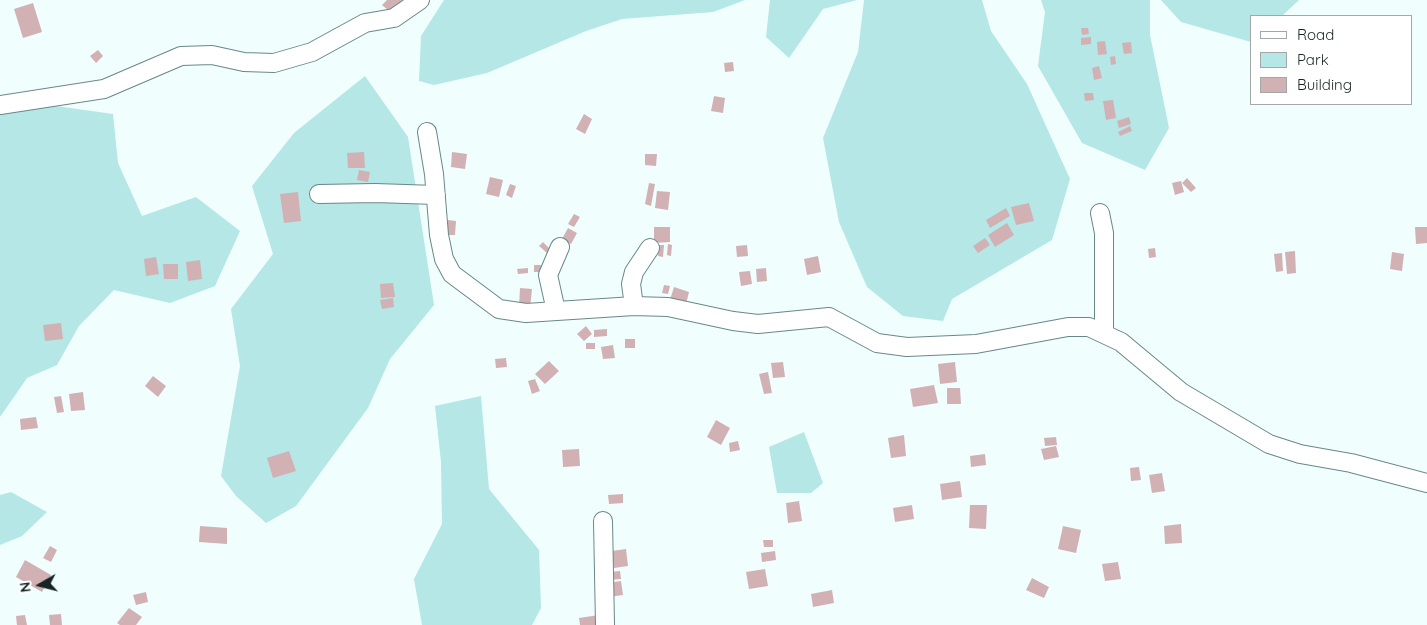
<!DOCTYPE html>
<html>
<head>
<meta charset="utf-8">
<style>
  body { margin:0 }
  #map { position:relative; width:1427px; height:625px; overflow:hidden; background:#f0fefe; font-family:Quicksand,sans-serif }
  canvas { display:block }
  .legend { position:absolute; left:1250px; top:15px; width:162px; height:90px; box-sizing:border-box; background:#fff; border:1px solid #a2a7a7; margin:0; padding:6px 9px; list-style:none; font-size:15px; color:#172424 }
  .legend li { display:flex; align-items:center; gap:10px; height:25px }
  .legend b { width:25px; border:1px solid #a2a7a7 }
  .north { position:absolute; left:15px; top:560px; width:50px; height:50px; -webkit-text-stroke:4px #fff; paint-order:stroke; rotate:262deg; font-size:14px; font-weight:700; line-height:20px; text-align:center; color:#172424 }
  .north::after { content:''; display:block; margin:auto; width:18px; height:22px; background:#172424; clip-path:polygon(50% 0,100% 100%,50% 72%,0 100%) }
</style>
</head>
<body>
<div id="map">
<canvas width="1427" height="625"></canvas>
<ul class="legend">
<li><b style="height:6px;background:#fff"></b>Road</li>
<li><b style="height:14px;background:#b4e7e6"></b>Park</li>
<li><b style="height:14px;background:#d1b1b4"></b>Building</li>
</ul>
<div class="north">N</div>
</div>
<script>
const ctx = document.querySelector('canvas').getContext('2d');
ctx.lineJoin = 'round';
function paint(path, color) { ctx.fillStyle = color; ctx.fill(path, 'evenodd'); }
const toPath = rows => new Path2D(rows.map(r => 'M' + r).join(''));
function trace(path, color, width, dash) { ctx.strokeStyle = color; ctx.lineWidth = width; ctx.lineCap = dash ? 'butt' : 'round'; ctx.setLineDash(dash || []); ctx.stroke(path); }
paint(toPath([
  [444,0,745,0,713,12,622,19,586,31,487,73,434,85,419,81,421,36],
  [770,0,857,0,823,9,789,58,766,37],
  [864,0,982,0,991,31,1027,84,1070,179,1052,240,952,299,943,321,903,316,867,287,839,222,823,138,858,52],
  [1041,0,1150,0,1150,35,1169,128,1145,170,1082,143,1038,66,1045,12],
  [1161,0,1299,0,1282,16,1251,16,1251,42,1181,22],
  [365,76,408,137,434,305,390,359,368,408,296,506,266,523,236,496,221,476,240,366,231,309,273,254,252,186,294,133],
  [27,102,113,114,118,163,142,216,196,197,240,231,215,286,170,303,114,290,79,326,57,365,27,378,0,417,0,105],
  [481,396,489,489,539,550,541,608,532,625,422,625,414,579,442,524,441,462,435,406],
  [804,432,823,483,811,493,777,493,769,447],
  [11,492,47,512,22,536,0,545,0,495]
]), '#b4e7e6');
paint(toPath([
  [387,0,401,0,405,4,395,16,382,5],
  [33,3,42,32,23,38,14,9],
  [1081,28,1088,28,1089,34,1082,35],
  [1091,37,1091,44,1081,45,1081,38],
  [1105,41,1107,54,1098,55,1097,42],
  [1131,42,1132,53,1124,54,1122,43],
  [98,50,103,56,96,63,90,56],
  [1115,56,1116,64,1111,65,1110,57],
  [733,62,734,71,725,72,724,63],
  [1099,66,1102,78,1094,80,1092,68],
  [1084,93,1093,93,1094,100,1085,101],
  [714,96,725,98,723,113,711,111],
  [1113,100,1116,118,1106,120,1103,101],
  [584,114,592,119,585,134,576,129],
  [1129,117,1131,124,1119,128,1117,121],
  [1130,126,1132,131,1120,136,1118,132],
  [364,152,365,168,348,168,347,153],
  [452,152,467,154,465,169,451,167],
  [645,154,657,154,656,166,645,165],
  [359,170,370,172,368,182,357,180],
  [490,177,503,180,499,197,486,194],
  [1187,178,1196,188,1191,192,1182,183],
  [1181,181,1184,192,1175,195,1172,183],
  [649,183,655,184,651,206,645,204],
  [510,184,516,186,512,198,506,195],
  [657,191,670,192,668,210,655,208],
  [298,192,301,221,284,223,280,194],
  [1029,203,1034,221,1016,225,1011,207],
  [1006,208,1010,216,990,228,986,220],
  [574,214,580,217,574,227,568,224],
  [448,220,456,221,455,235,446,235],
  [1007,223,1014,235,995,247,988,235],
  [654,227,670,227,670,242,654,243],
  [1415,227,1427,227,1427,243,1416,244],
  [568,228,577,233,571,244,562,239],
  [985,238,990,245,978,253,973,246],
  [543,242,550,249,547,253,539,246],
  [668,244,672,245,671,256,667,255],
  [659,245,664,245,663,257,658,256],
  [747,245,748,256,737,257,736,246],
  [1155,248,1156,257,1149,258,1148,249],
  [1295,251,1296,273,1287,274,1285,252],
  [1392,252,1404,254,1402,271,1390,269],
  [1282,253,1283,271,1276,272,1274,254],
  [818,256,821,272,807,275,804,259],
  [156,257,159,274,146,276,144,259],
  [200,260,202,279,188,281,186,262],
  [163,264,178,264,178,279,164,279],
  [534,265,546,265,546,272,534,272],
  [528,268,528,273,518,274,517,269],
  [766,268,767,281,757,282,756,269],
  [750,271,752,284,741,286,739,272],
  [393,283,395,297,381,298,380,284],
  [664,285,670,286,668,294,662,293],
  [674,287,689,292,685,308,669,303],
  [520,288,532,289,530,308,519,307],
  [393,298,394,307,382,309,380,300],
  [61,323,63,339,45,341,43,325],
  [586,326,592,334,584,341,577,334],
  [607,329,607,336,594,337,594,330],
  [625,339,635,339,635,348,625,348],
  [586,343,595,343,595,349,586,349],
  [613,345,615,358,603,359,601,347],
  [506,358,507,367,496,368,495,359],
  [549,361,559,371,545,384,535,374],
  [783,362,785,377,773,378,771,363],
  [955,362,957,382,940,384,938,364],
  [768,372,772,393,764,394,759,374],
  [153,376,166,386,158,397,145,386],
  [535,379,540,391,532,394,528,381],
  [934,385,938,403,913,407,910,389],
  [947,388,960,388,961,404,947,404],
  [83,392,85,410,71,411,69,394],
  [61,396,64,412,57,413,54,397],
  [36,417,38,428,21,430,20,419],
  [716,420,730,428,721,445,707,437],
  [904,435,906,456,891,458,888,438],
  [1056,437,1057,445,1045,446,1044,438],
  [738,441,740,450,730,452,729,443],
  [1056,446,1059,457,1044,460,1041,449],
  [579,449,580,466,563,467,562,450],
  [289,451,296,471,273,478,267,458],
  [985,454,986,465,971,467,970,456],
  [1139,467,1141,480,1131,481,1130,468],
  [1162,473,1165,491,1152,493,1149,475],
  [960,481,962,497,942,500,940,484],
  [623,494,623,503,609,504,608,495],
  [799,501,802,521,788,523,786,503],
  [912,505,914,519,895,522,893,508],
  [970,505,987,505,986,529,969,528],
  [1181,524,1182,543,1165,544,1164,526],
  [200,526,227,528,227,544,199,542],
  [1063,526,1081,530,1076,553,1058,549],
  [763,540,773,540,773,547,764,547],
  [50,546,57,550,51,562,43,558],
  [626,549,628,566,614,568,612,551],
  [775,551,776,560,762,562,761,553],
  [25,560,51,575,42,592,16,577],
  [1118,562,1121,579,1105,581,1102,564],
  [765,569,768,586,749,589,746,572],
  [620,571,621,579,610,580,609,572],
  [1032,578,1049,587,1044,598,1026,590],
  [621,581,623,595,609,597,607,583],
  [832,590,834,603,813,607,811,594],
  [146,592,148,602,136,605,133,595],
  [129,608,142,617,136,625,120,625,117,623],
  [61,614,62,625,50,625,49,615],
  [25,615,27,625,17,625,16,616],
  [599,615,601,625,580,625,579,618]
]), '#d1b1b4');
const minor = toPath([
  [0,105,104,89,181,56,212,55,244,62,274,63,312,52,365,23,394,18,420,0],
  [427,132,434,174,439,235,444,259,452,274,499,309,526,313,634,306,668,307,733,321,758,324,829,317,877,343,907,347,976,344,1068,327,1089,327,1121,342,1181,392,1269,444,1300,454,1351,463,1427,483],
  [319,194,375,193,436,195],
  [1100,213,1104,233,1104,334],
  [634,306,631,284,634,272,650,248],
  [556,311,548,275,560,247],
  [603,521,605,625]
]);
trace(minor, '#688887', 20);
trace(minor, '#fff', 18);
</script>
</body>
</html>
